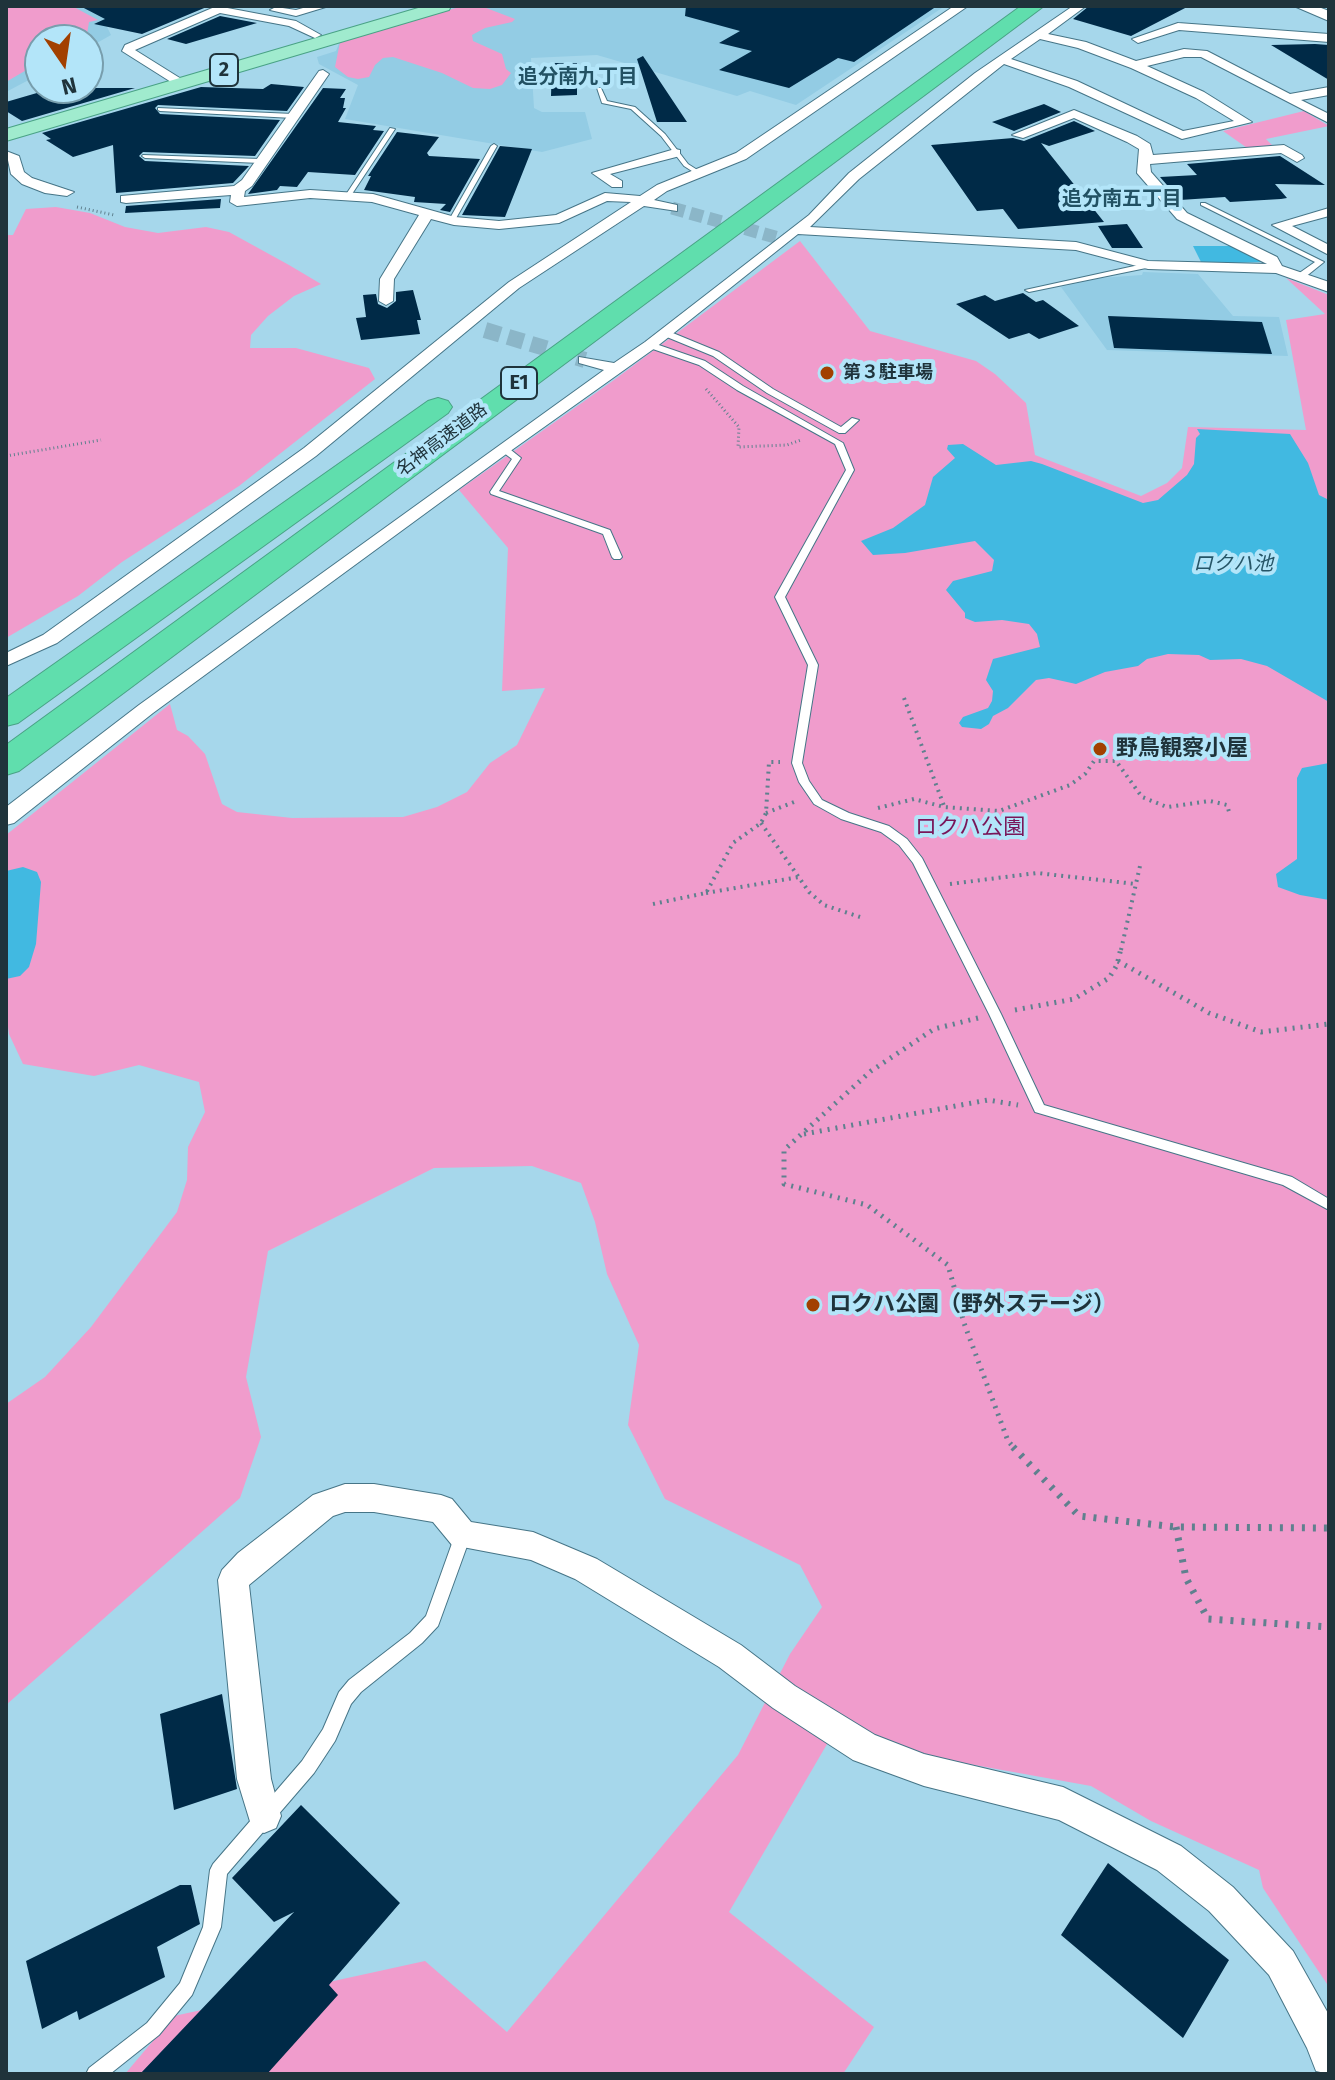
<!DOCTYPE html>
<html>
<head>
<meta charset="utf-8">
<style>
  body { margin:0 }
  #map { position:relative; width:1335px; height:2080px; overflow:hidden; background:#a6d7eb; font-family:"Fira Sans",sans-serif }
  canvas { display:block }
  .frame { position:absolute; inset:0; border:8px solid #1f333b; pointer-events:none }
  .north { position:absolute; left:24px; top:24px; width:80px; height:80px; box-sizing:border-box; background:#b3e5f9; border:2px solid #789ead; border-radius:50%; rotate:167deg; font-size:22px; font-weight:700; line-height:32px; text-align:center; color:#1f333b }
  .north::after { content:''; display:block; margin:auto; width:28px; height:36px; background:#a24000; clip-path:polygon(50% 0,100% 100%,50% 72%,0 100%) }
</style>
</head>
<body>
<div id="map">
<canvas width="1335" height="2080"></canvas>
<div class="frame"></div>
<div class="north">N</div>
</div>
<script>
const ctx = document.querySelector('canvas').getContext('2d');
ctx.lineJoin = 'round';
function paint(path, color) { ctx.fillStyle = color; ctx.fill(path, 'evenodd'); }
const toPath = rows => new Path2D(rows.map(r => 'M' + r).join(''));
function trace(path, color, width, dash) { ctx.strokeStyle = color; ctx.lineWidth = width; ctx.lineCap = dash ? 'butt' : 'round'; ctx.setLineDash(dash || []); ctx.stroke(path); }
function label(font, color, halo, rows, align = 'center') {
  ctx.font = font + ' "Fira Sans","Noto Sans JP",sans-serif'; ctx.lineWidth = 8; ctx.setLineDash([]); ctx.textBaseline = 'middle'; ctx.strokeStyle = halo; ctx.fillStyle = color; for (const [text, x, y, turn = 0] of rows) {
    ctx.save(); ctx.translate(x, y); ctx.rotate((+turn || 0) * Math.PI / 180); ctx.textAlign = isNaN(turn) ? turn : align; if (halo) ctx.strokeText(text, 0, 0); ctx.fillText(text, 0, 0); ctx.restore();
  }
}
paint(toPath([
  [6,6,159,6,107,27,111,35,88,48,88,40,40,40,40,74,6,92],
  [461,6,945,6,796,105,750,91,737,96,597,55,531,58,534,108,542,112,585,112,592,139,542,152,345,119,358,85,319,64,317,57,336,51,340,41],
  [1143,272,1198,274,1233,316,1279,317,1288,356,1107,350,1061,287,1100,278,1142,275]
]), '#93cce4');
paint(toPath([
  [6,6,72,6,98,20,89,22,86,40,40,40,40,62,6,82],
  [463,6,481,6,515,19,512,22,485,28,472,35,473,41,502,54,506,69,511,73,502,85,490,89,473,88,442,73,393,57,383,58,375,65,369,77,358,79,348,77,335,67,340,42],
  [1304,111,1329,126,1266,139,1272,145,1271,148,1250,150,1223,131],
  [56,207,90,213,125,227,158,233,206,227,229,232,289,265,321,284,294,296,268,316,251,335,250,348,296,348,369,368,375,379,239,486,122,562,78,596,6,638,6,235,13,235,26,209],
  [800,241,870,331,976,361,995,374,1026,403,1035,455,1141,496,1167,483,1182,468,1188,427,1306,430,1286,320,1325,314,1286,278,1329,295,1329,1987,1263,1888,1259,1870,1151,1821,1091,1786,830,1739,729,1912,874,2027,843,2074,125,2074,174,2016,425,1961,507,2032,738,1755,790,1654,822,1607,800,1565,665,1499,628,1425,639,1345,607,1274,595,1222,581,1183,532,1166,434,1168,268,1251,246,1377,261,1437,240,1498,6,1705,6,1404,45,1377,91,1327,177,1212,187,1180,188,1147,205,1112,199,1082,139,1065,94,1076,23,1064,9,1034,6,1012,6,835,170,704,177,730,188,736,205,754,222,804,237,812,292,818,403,817,437,807,467,792,490,763,517,745,545,688,502,691,508,548,459,490,614,380]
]), '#f09ccc');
paint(toPath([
  [1193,246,1236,246,1262,262,1202,264],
  [1197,429,1290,434,1308,463,1319,495,1329,500,1329,702,1267,666,1241,659,1210,660,1199,655,1168,654,1147,659,1138,666,1105,672,1076,684,1049,678,1036,680,1008,708,993,716,989,724,981,729,962,727,959,723,963,717,988,708,992,701,993,691,986,680,993,659,1040,647,1037,634,1029,624,1002,620,975,622,965,618,965,613,946,590,953,581,992,571,994,560,975,541,905,553,873,555,861,541,893,528,925,505,933,477,955,458,947,449,948,445,963,444,996,465,1031,461,1042,464,1143,503,1158,500,1187,475,1194,464,1196,438,1200,434],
  [1329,763,1329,900,1300,895,1278,887,1276,874,1297,859,1297,778,1302,768],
  [23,867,37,872,41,882,36,944,29,967,20,976,6,979,6,871]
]), '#41b9e1');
paint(toPath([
  [80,6,209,6,142,34,94,24,105,19],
  [686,6,937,6,854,62,838,58,789,88,719,70,752,51,719,43,740,31,685,16],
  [1089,6,1189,6,1131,36,1073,19],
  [220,16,257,23,186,44,167,39],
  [1315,44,1329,45,1329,80,1271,45],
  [643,56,687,122,657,122,637,59],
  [552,63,577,63,577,95,551,96],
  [271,84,304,87,287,111,158,105,155,108,160,114,280,120,255,156,143,152,139,156,145,161,249,166,233,183,116,193,113,145,73,157,46,140,51,139,42,133,201,87,263,89],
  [54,88,135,88,22,121,6,111,6,102],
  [323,88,346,89,340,98,345,98,343,108,346,108,338,122,376,126,373,130,384,131,355,175,308,172,297,187,280,186,277,190,248,194],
  [1044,104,1061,112,1014,131,992,122],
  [1074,121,1095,131,1049,146,1041,143,1104,222,1018,229,1003,209,977,211,931,145,1013,138,1024,141],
  [397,132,439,137,427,153,429,156,480,159,450,212,440,210,446,204,414,202,415,197,364,190,371,176,368,176],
  [500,146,532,149,505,217,462,215],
  [1280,156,1325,185,1275,184,1287,198,1281,199,1230,202,1225,197,1180,200,1160,177,1197,175,1187,164],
  [221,199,220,208,125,213,126,206],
  [1127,224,1143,248,1112,248,1098,226],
  [413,290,421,320,417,320,420,334,361,340,356,318,366,317,363,295,376,294,378,304,387,308,396,301,396,292],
  [1023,293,1036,302,1043,300,1079,326,1039,339,1029,333,1009,339,956,304,985,295,995,301],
  [1108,316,1262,322,1272,354,1114,348],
  [222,1694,237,1789,174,1810,160,1714],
  [301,1805,400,1903,329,1985,338,1995,267,2074,140,2074,294,1912,274,1922,232,1878],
  [1108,1863,1229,1960,1183,2038,1061,1935],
  [180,1885,191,1885,200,1924,157,1947,165,1977,79,2020,77,2011,42,2029,26,1961]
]), '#002a47');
trace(toPath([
  [672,208,782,239]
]), '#8bb6c8', 13, [13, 6]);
trace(toPath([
  [485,330,585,360]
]), '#8bb6c8', 16, [16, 8]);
const lane = toPath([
  [597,88,601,88,607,101,635,107,665,134,688,164,699,171,699,173,695,173,684,166,661,136,631,109,602,103,597,88],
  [158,108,293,114,296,116,293,118,160,111,158,110,158,108],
  [390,128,395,129,350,197,346,197,345,196,390,128],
  [494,144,497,146,455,220,450,221,449,220,491,146,494,144],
  [143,155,260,159,263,161,260,163,145,158,142,156,143,155],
  [1201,203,1205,203,1324,262,1304,278,1298,278,1298,274,1315,262,1201,205,1201,203],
  [1148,263,1152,265,1151,267,1029,292,1025,290,1148,263],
  [662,331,668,331,719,352,773,389,841,427,852,418,859,420,845,433,839,433,767,393,713,356,662,335,662,331],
  [647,343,653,343,705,361,743,386,843,443,854,470,785,597,818,665,802,763,809,781,822,800,849,813,889,826,907,839,922,858,1001,1014,1044,1105,1292,1177,1329,1199,1329,1210,1283,1185,1035,1112,989,1014,913,863,899,845,881,832,841,819,814,804,799,782,792,763,808,665,775,597,846,470,835,444,737,390,699,365,647,347,647,343],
  [500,446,506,446,521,458,499,491,610,530,622,557,620,559,614,559,612,557,603,534,491,494,490,492,512,459,500,450,500,446],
  [463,1528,468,1530,471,1535,438,1626,422,1643,361,1692,351,1704,335,1741,314,1773,227,1874,221,1927,192,1995,159,2035,110,2074,86,2074,89,2068,147,2023,180,1983,203,1927,210,1870,213,1864,302,1761,323,1729,339,1692,349,1680,410,1633,426,1616,455,1535,458,1530,463,1528]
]);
const street = toPath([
  [217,6,296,21,321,35,315,38,289,26,220,13,135,50,183,80,183,86,179,87,122,51,125,45,217,6],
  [310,6,329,6,296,16,270,10,276,7,296,10,310,6],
  [954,6,968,6,746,159,667,191,654,200,677,205,677,211,644,206,519,288,316,456,57,643,6,666,6,653,43,635,304,448,509,282,631,202,607,201,559,223,499,229,454,225,431,219,394,279,393,301,386,305,379,301,380,279,419,215,372,202,310,198,237,206,230,202,231,195,126,203,121,202,121,196,234,186,242,180,319,71,323,70,329,74,252,186,245,191,244,197,310,190,373,194,455,217,499,221,556,215,605,193,640,196,657,185,736,153,954,6],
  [1073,6,1086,6,1048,34,1086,42,1136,61,1184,49,1207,51,1290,94,1329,87,1329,95,1301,100,1329,114,1329,123,1201,57,1184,57,1147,66,1204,92,1252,122,1182,139,1069,87,1004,64,859,179,810,227,1076,242,1148,261,1267,264,1177,219,1137,173,1139,149,1127,142,1074,118,1023,138,1012,135,1074,110,1137,136,1150,144,1153,155,1284,145,1302,155,1304,158,1297,162,1281,153,1150,164,1151,172,1187,213,1277,257,1282,266,1329,282,1329,292,1276,273,1148,269,1076,250,798,234,655,348,509,452,153,713,14,823,6,825,6,807,139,705,604,370,579,363,579,357,614,363,645,342,809,215,849,173,975,73,1073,6],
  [1040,39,1078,48,1131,68,1196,98,1234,121,1183,131,1077,81,1011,59,1040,39],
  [1178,23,1329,34,1329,42,1179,30,1138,43,1132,39,1178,23],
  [675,149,680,150,680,156,610,174,622,181,622,187,612,187,592,173,675,149],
  [6,151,19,156,24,172,32,178,74,192,67,196,45,193,22,184,11,174,6,151],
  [1329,208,1329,216,1292,226,1329,245,1329,255,1272,225,1329,208],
  [345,1484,374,1484,441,1495,452,1499,471,1522,533,1532,597,1559,741,1645,795,1686,875,1735,924,1754,1063,1787,1181,1846,1233,1887,1293,1951,1329,2015,1329,2074,1316,2071,1307,2048,1269,1975,1209,1911,1157,1870,1059,1820,924,1786,853,1760,773,1708,719,1667,575,1579,531,1560,452,1545,433,1522,374,1512,345,1512,333,1516,249,1585,271,1779,281,1816,276,1828,264,1833,252,1828,237,1779,218,1580,222,1570,238,1553,313,1495,345,1484]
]);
const secondary = toPath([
  [1294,6,1316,6,1329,11,1329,21,1294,6]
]);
const primary = toPath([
  [425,6,451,6,449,10,6,141,6,129,425,6]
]);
const highway = toPath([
  [1021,6,1044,6,19,771,6,775,6,745,1021,6],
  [438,398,448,401,452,407,448,413,18,723,6,726,6,698,428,401,438,398]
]);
trace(lane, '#467587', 2);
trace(street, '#467587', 2);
trace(secondary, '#467587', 2);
trace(primary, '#49a285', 2);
trace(highway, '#49a285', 2);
trace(toPath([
  [77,207,114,215],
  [706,389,739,427,738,447,787,445,801,440],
  [6,456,101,440]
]), '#5f808e', 3, [1, 3]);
trace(toPath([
  [904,698,944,806],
  [878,808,914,799,944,807,999,811,1070,785,1085,774,1094,761,1116,761,1142,797,1167,807,1210,801,1227,805,1230,815],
  [766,813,794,802],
  [761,823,809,892,824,905,860,917],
  [950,884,1037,873,1136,884],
  [706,893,799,877],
  [653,904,706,893,733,843,761,823,766,813,769,762,780,762],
  [1121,950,1140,866]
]), '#5f808e', 4, [2, 5]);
trace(toPath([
  [1118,961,1209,1013,1261,1032,1329,1024],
  [1015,1010,1074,999,1109,978,1117,965,1121,948],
  [978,1018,934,1029,871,1071,784,1150,784,1184,867,1205,948,1265,964,1323,1008,1441,1015,1449],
  [804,1134,988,1100,1018,1105]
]), '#5f808e', 5, [2, 6]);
trace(toPath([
  [1013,1447,1079,1516,1176,1527,1329,1528],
  [1176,1527,1186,1578,1208,1619,1329,1627]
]), '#5f808e', 7, [3, 8]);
paint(lane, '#fff');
paint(street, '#fff');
paint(secondary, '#fff');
paint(primary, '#a0ebce');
paint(highway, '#60dead');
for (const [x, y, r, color] of [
  [827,373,8,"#a24000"],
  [1100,749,8,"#a24000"],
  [813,1305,8,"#a24000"]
]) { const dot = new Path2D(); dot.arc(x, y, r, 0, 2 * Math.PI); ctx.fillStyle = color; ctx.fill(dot); trace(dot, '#b3e5f9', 3); }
label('bold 18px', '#1f333b', '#b3e5f9', [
  ["第３駐車場",843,373]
], 'left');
label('18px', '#1f333b', '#b3e5f9', [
  ["名神高速道路",442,440,-37]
]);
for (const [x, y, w] of [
  [224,70,28],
  [519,383,36]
]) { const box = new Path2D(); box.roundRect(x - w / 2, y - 16, w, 32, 6); ctx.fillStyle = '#b3e5f9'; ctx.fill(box); trace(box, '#1f333b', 2); }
label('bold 20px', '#1f333b', null, [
  ["2",224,70],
  ["E1",519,383]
]);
label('bold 20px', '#225163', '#b3e5f9', [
  ["追分南九丁目",578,77],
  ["追分南五丁目",1122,199]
]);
label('italic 20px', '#255567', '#b3e5f9', [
  ["ロクハ池",1233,564]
]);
label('bold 22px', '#1f333b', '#b3e5f9', [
  ["野鳥観察小屋",1116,749],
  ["ロクハ公園（野外ステージ）",829,1305]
], 'left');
label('22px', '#791659', '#b3e5f9', [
  ["ロクハ公園",970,828]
]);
</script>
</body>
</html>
